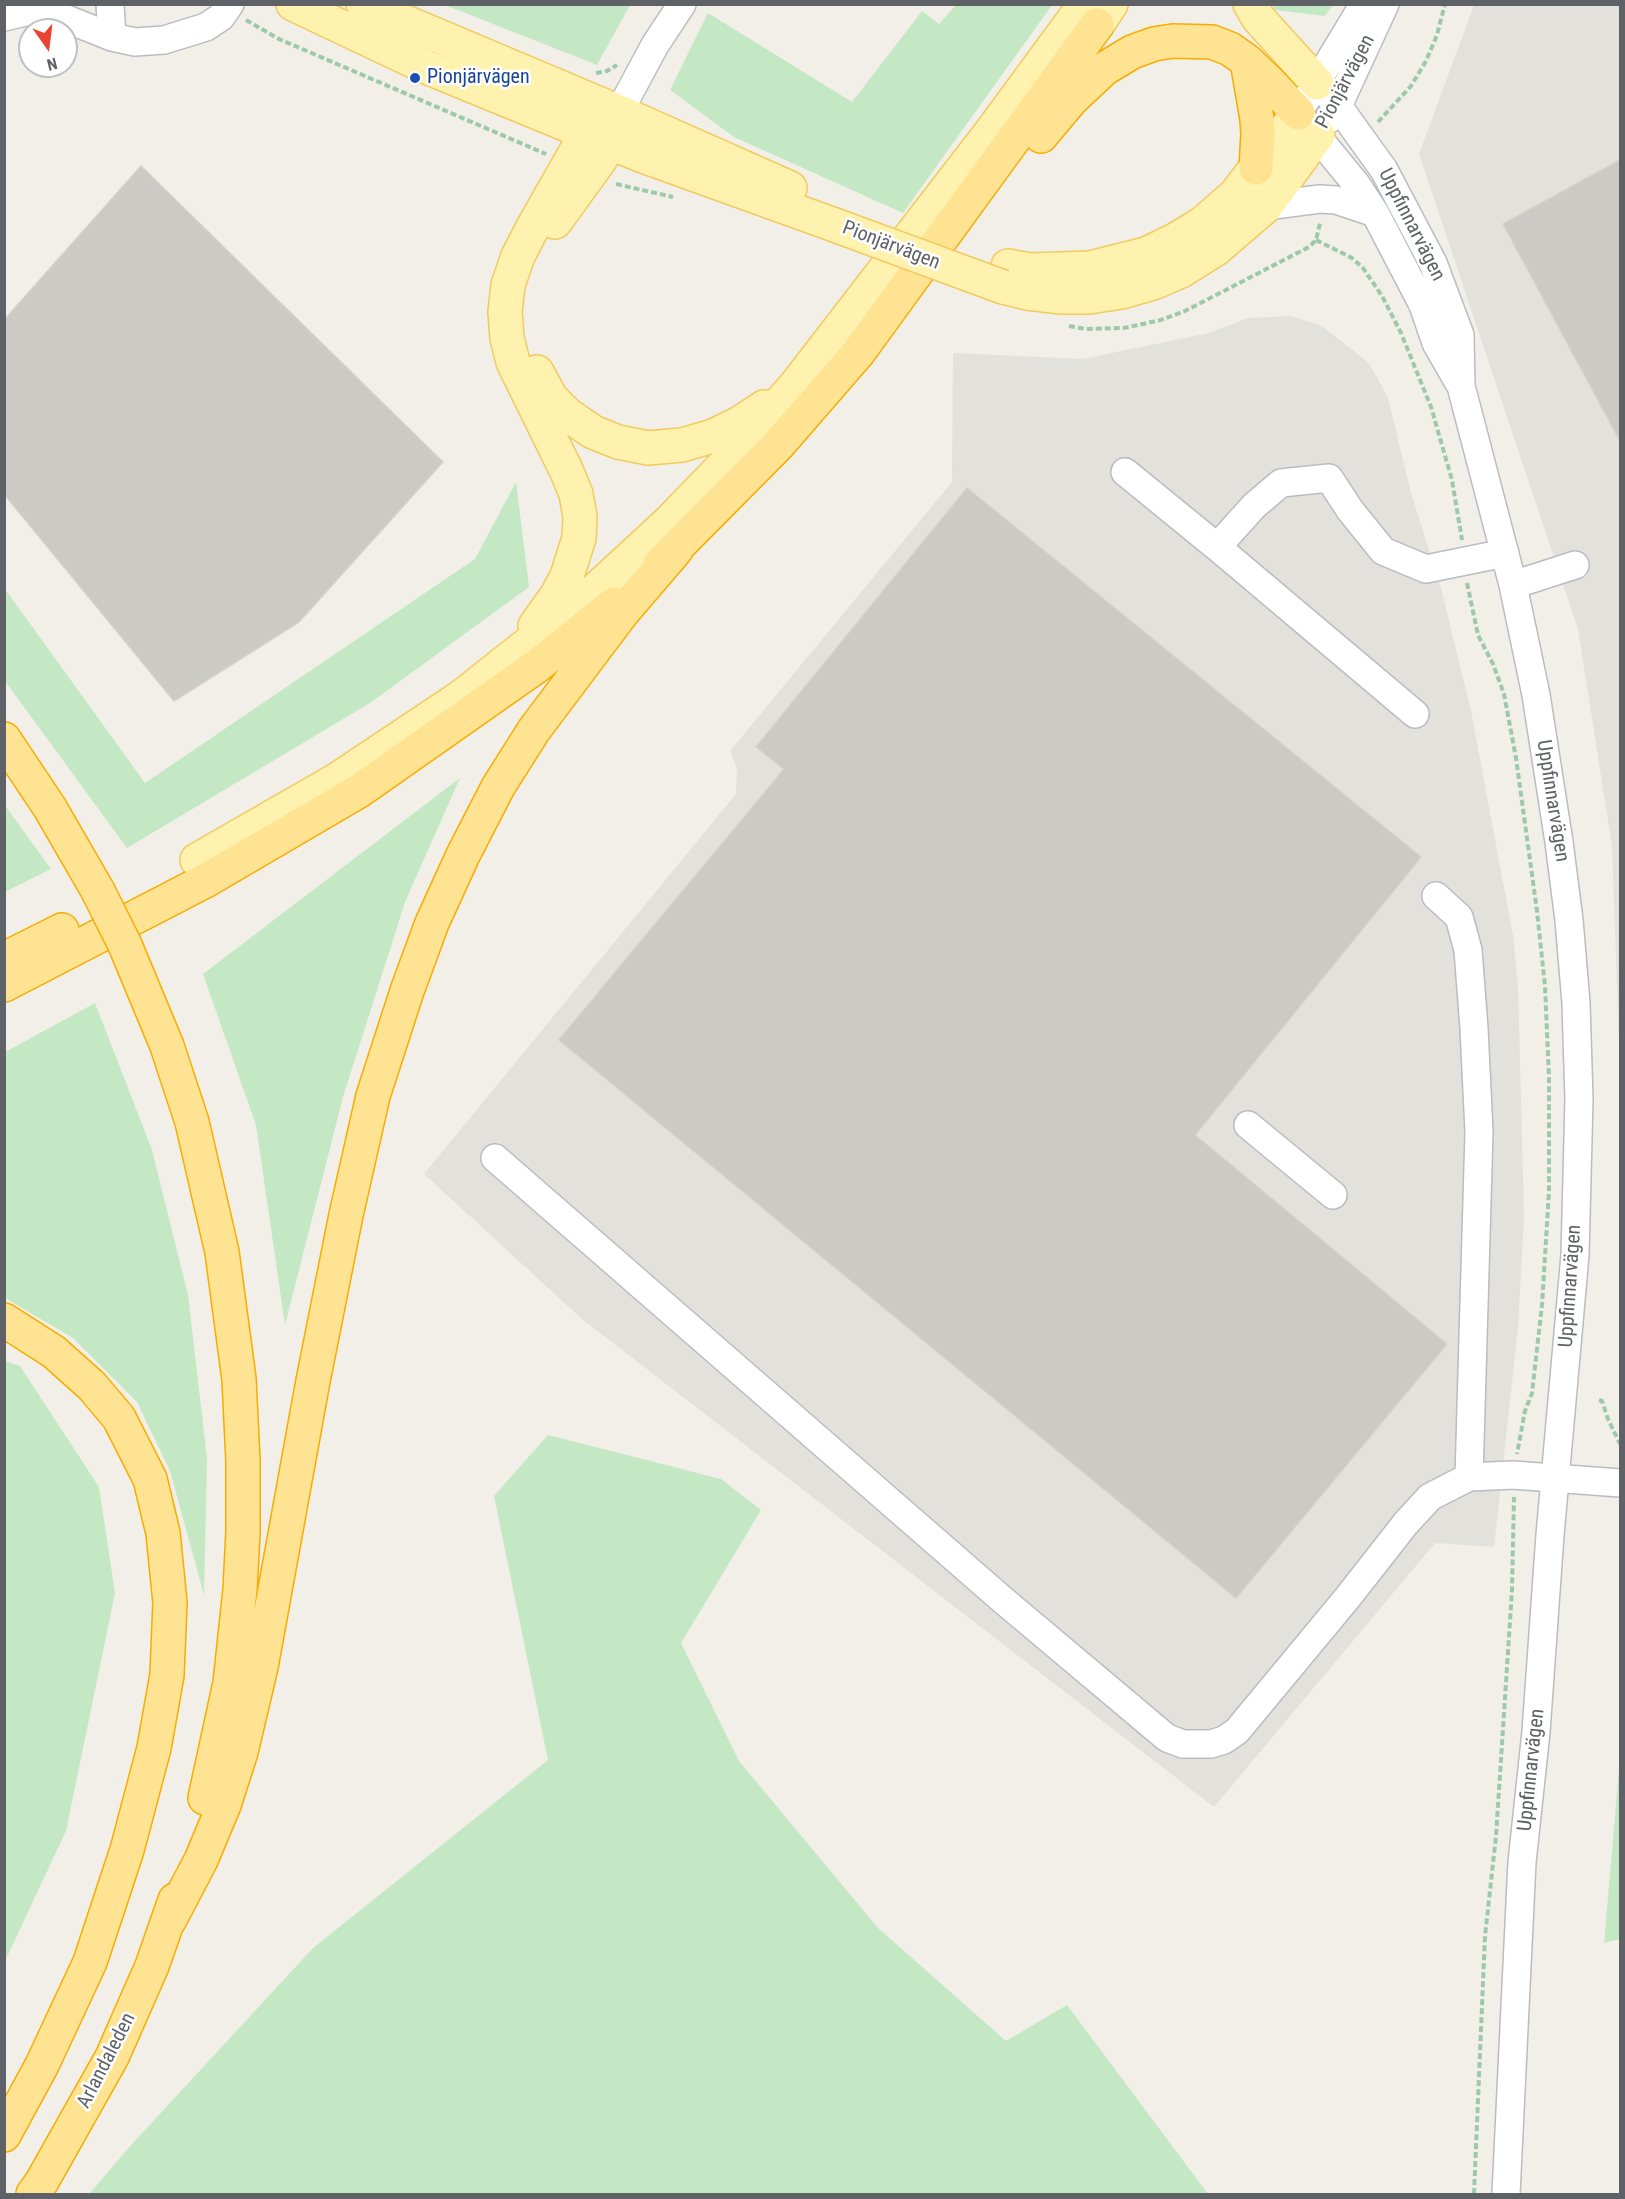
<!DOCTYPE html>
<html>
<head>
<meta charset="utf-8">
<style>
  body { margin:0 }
  #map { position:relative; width:1625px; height:2199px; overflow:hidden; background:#f1efe7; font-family:"Roboto Condensed",sans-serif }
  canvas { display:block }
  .frame { position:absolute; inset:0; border:6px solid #5e6267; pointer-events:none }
  .north { position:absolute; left:18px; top:18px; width:60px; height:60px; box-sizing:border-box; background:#fff; border:2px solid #bfc0c2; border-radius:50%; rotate:166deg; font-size:16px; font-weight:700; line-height:24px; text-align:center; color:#5e6267 }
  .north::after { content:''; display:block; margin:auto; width:21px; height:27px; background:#ea4334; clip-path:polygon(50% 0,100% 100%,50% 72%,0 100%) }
</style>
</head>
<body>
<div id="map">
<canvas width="1625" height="2199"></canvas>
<div class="frame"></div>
<div class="north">N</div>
</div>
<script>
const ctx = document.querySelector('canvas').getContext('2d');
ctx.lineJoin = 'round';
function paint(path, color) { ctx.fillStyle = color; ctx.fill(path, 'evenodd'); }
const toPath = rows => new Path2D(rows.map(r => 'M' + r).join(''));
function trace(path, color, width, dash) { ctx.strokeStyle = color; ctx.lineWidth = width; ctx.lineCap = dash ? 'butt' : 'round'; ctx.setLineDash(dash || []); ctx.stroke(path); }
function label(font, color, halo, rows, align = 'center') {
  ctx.font = font + ' "Roboto Condensed",sans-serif'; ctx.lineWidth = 5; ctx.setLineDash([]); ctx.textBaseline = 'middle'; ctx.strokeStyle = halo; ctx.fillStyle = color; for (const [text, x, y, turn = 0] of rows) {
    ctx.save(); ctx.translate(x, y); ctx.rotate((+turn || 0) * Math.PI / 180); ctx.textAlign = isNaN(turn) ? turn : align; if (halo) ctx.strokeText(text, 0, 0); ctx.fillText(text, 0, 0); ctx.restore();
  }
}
paint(toPath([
  [1474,5,1620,5,1620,1068,1612,846,1578,629,1419,154],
  [1291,316,1322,326,1369,363,1388,398,1411,493,1441,588,1471,711,1513,936,1518,985,1524,1216,1518,1328,1494,1547,1435,1543,1214,1807,582,1319,424,1174,736,794,737,768,730,751,952,482,953,353,1083,359,1209,333,1248,318]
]), '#e2e1db');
paint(toPath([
  [445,5,630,4,630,5,597,65],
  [956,5,1052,5,903,213,734,137,670,90,708,13,852,102,922,11,939,24],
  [1274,5,1274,4,1333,5,1325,16,1275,10],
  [516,482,529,587,370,703,127,848,5,681,5,589,145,783,475,559],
  [460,778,405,902,343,1097,285,1325,256,1125,203,974],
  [4,804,51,869,5,892,4,892],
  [95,1003,152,1150,188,1295,207,1458,204,1595,170,1471,137,1402,73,1338,5,1298,5,1052],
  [5,1361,20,1366,99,1487,115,1593,66,1831,5,1961],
  [548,1435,721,1479,761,1510,681,1643,739,1761,878,1928,1006,2041,1067,2005,1208,2194,89,2194,133,2143,313,1948,548,1760,494,1496],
  [1620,1759,1620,1939,1604,1943]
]), '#c4e8c4');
const building = toPath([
  [1620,160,1620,441,1503,224,1620,160],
  [141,166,443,462,299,622,174,701,4,494,4,320,141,166],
  [967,488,1421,857,1195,1135,1447,1344,1236,1598,559,1040,784,769,756,747,967,488]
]);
paint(building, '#cccac4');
trace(building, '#d6d1c5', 1.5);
const minor = toPath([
  [110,4,112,37],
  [1364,4,1298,113,1356,184,1375,213,1423,305,1436,343,1459,383],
  [4,17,30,11,54,14,112,37,135,42,164,40,206,27,221,17,230,4],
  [1317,83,1338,106,1384,170,1433,263,1460,335,1461,386,1513,585,1536,695,1559,842,1569,920,1576,1003,1579,1099,1575,1255,1550,1535,1536,1732,1522,1862,1506,2194],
  [619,112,655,45,682,4],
  [1329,119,1338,106,1385,4],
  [1266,206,1320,199,1336,200,1375,213],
  [1125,472,1217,547],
  [1513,585,1575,565],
  [1415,714,1217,547,1254,506,1281,483,1329,478,1350,510,1383,551,1426,569,1505,553],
  [1436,896,1459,917,1468,950,1474,1028,1479,1132,1469,1477],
  [1248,1125,1333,1195],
  [495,1158,1004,1601,1167,1738,1183,1744,1211,1744,1224,1740,1237,1731,1348,1597,1406,1523,1430,1497,1469,1477,1513,1475,1620,1483]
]);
const major = toPath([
  [293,4,424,66,643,156,832,224],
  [363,4,619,112,790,188],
  [1250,4,1259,19,1317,83],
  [1097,25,1111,4],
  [555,222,600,160,610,142,619,112],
  [1008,266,1030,270,1090,268,1146,254,1175,240,1203,223,1235,195,1298,113],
  [1003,287,1027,293,1061,297,1089,297,1122,292,1153,283,1181,271,1216,249,1266,206,1318,135],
  [537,372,551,398,568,415,593,432,618,442,648,448,682,445,713,436,740,423,764,407],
  [535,626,557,595,567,576,579,538,580,517,576,494,567,472,513,362,507,338,505,312,508,285,518,256,532,229,587,132,619,112],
  [197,860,338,779,461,697,591,594,669,522,731,458,795,386,994,128,1085,4]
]);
const highway = toPath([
  [1247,61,1257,119,1258,134,1256,168],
  [1041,136,1072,99,1104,69,1132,52,1154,44,1173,41,1212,42,1230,49,1247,61,1272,85,1298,113],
  [660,564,779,444,858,353,1097,25],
  [4,739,50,808,98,891],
  [125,945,167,1046,192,1122,222,1252,239,1379,243,1461,243,1532,240,1590,230,1683,205,1798],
  [4,959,62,930],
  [4,985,207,880,359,791,537,666,614,604],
  [4,1320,54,1352,92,1386,119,1418,150,1479,163,1533,170,1603,167,1675,154,1748,127,1850,90,1962,42,2065,4,2135],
  [169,1921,201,1860,224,1805,241,1752,261,1667,313,1381,346,1215,373,1096,407,991,432,923,463,855,498,787,534,730,622,613,676,550],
  [33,2194,41,2183,112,2057,152,1966,175,1900]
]);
trace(minor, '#b9bcc1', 30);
trace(major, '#f2ca5f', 36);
trace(highway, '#f8ac00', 36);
trace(toPath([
  [246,20,279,39,546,154],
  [596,73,607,71,617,65],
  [1378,122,1411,86,1426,61,1437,35,1445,4],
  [616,184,673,197],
  [1316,240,1352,258,1363,268,1382,296,1401,333,1431,407,1452,480,1462,540],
  [1069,326,1086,329,1124,328,1161,320,1185,311,1309,247,1316,240,1320,223],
  [1467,583,1478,635,1493,664,1504,694,1516,758,1537,911,1545,986,1549,1077,1549,1191,1542,1305,1532,1393,1525,1411,1517,1454],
  [1599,1400,1602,1401,1608,1419,1620,1444],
  [1474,2194,1485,1936,1496,1836,1512,1590,1514,1497]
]), '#9dc9aa', 4, [6, 3]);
trace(minor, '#fff', 27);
trace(major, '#fff2ae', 33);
trace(highway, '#fde392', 33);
const majorBridge = toPath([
  [832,224,1003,287]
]);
const highwayBridge = toPath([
  [98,891,125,945]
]);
trace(majorBridge, '#f2ca5f', 36, []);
trace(highwayBridge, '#f8ac00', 36, []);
trace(majorBridge, '#fff2ae', 33);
trace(highwayBridge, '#fde392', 33);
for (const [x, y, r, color] of [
  [415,78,6,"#1a4fb4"]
]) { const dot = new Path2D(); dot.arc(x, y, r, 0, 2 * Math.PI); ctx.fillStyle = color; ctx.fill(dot); trace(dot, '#fff', 2); }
label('20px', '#164399', '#fff', [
  ["Pionjärvägen",427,78]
], 'left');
label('20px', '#5e6267', '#fff', [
  ["Pionjärvägen",1346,82,-62],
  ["Uppfinnarvägen",1411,225,63],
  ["Pionjärvägen",891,246,21],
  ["Uppfinnarvägen",1552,801,81],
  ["Uppfinnarvägen",1571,1286,-86],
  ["Uppfinnarvägen",1532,1770,-84],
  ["Arlandaleden",107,2061,-63]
]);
</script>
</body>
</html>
